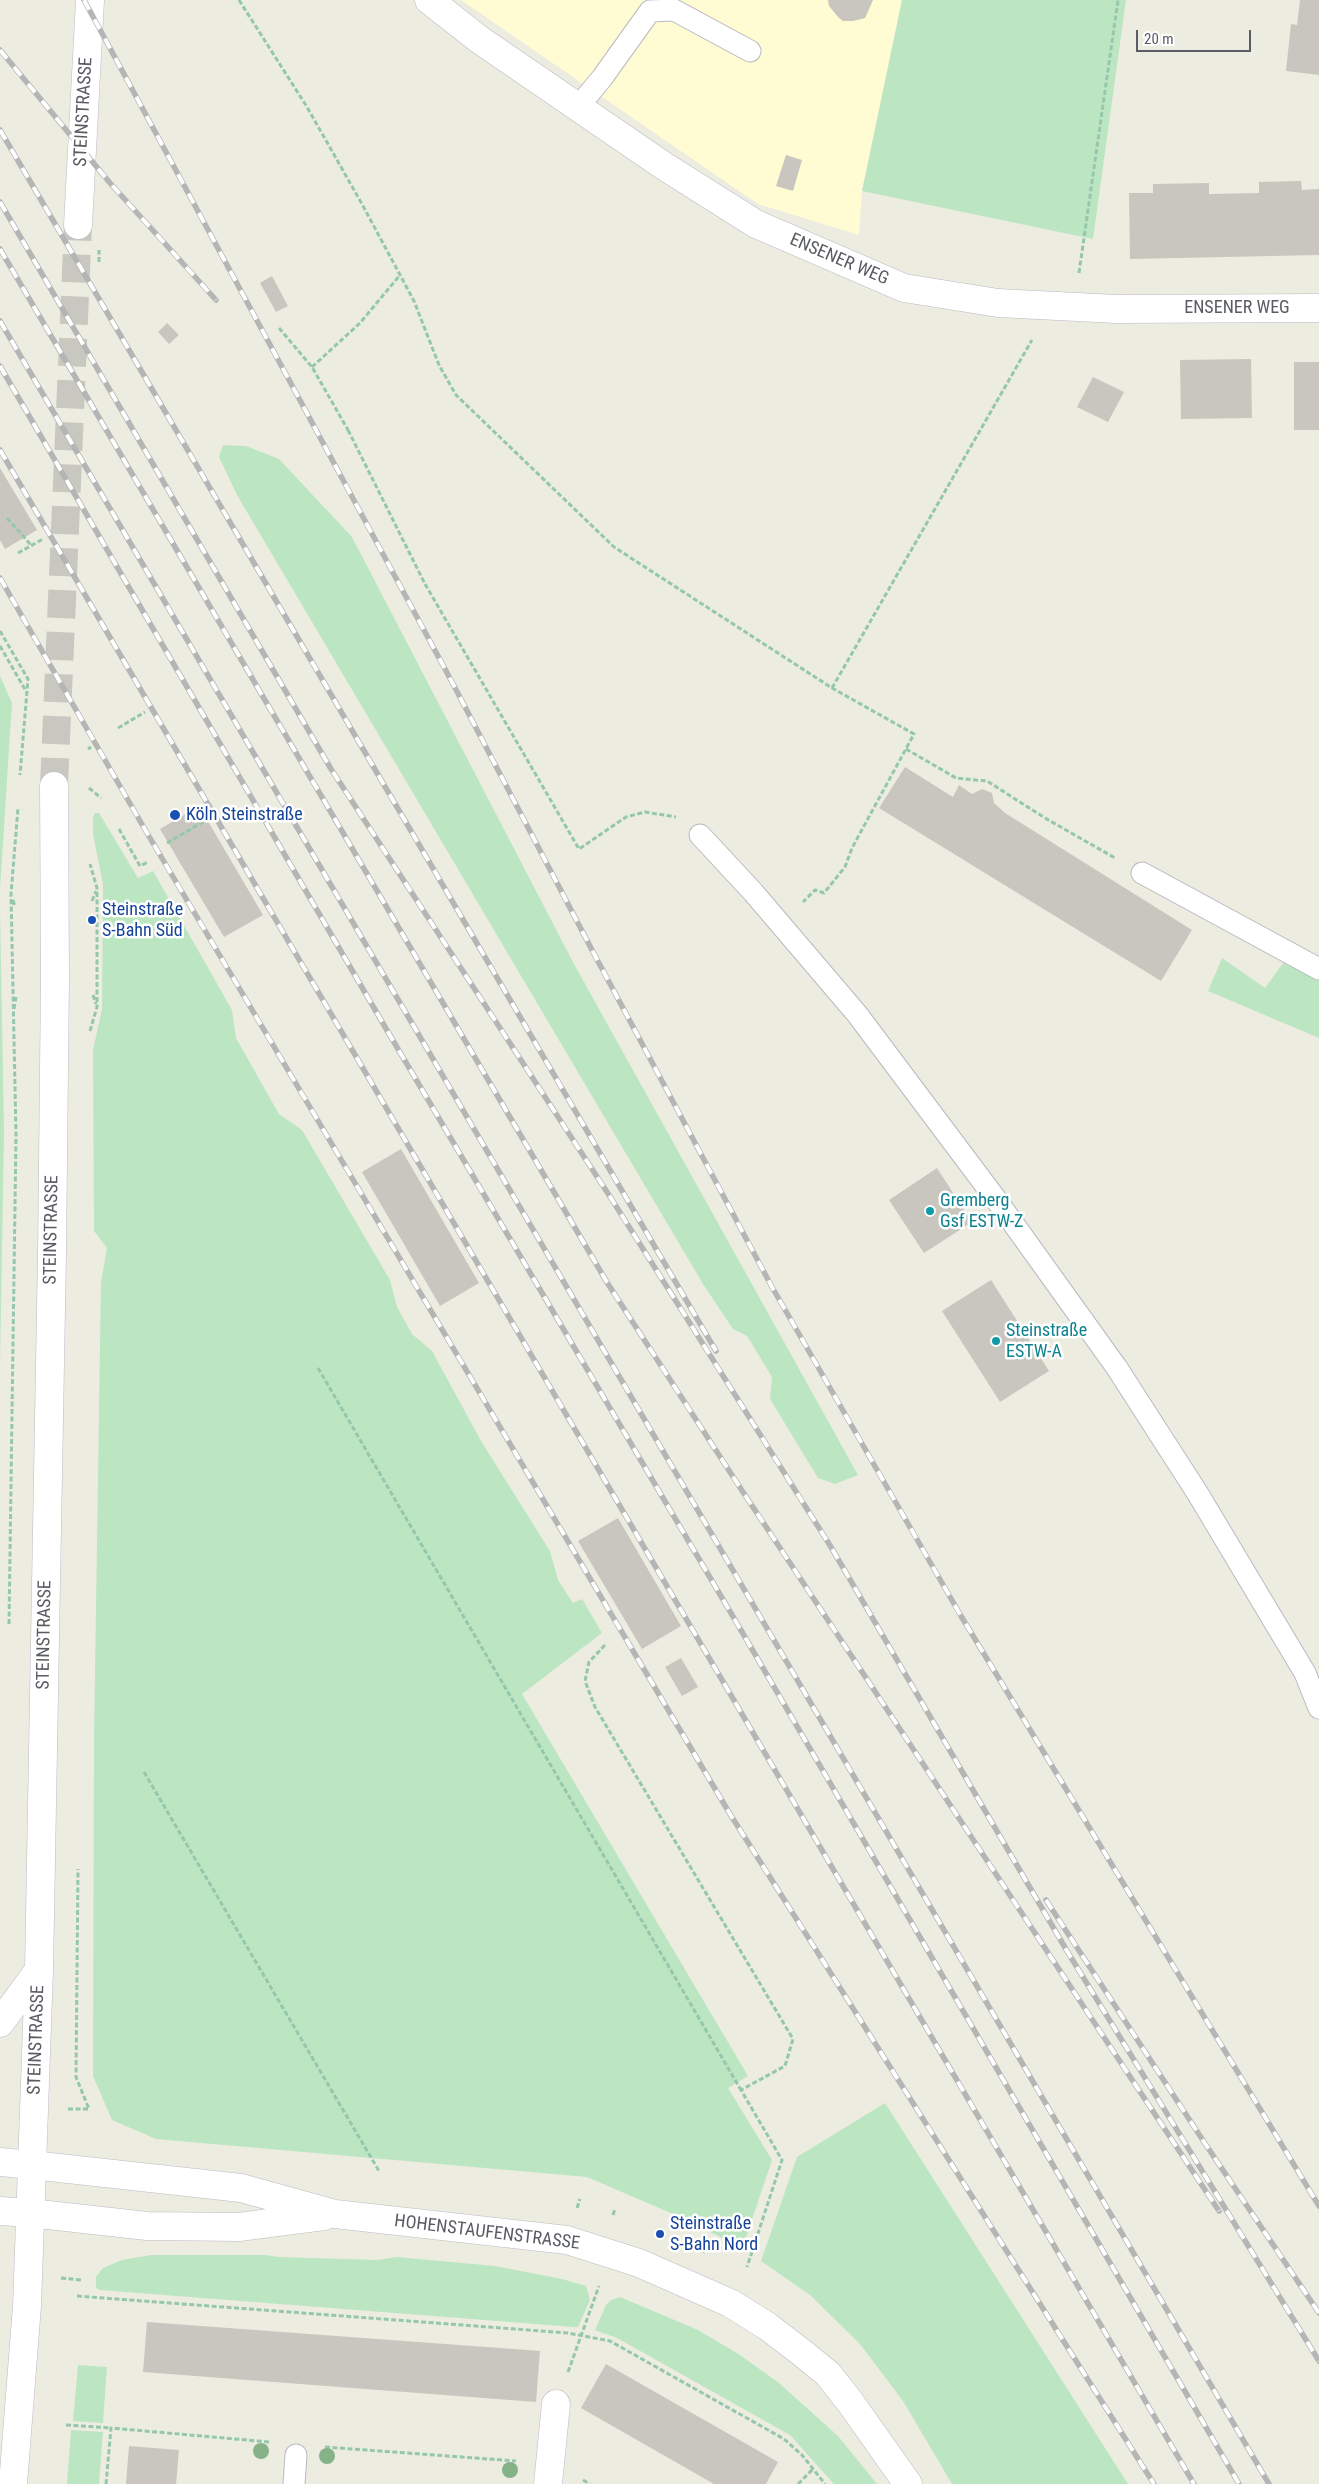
<!DOCTYPE html>
<html>
<head>
<meta charset="utf-8">
<style>
  body { margin:0 }
  #map { position:relative; width:1319px; height:2484px; overflow:hidden; background:#edece1; font-family:"Roboto Condensed",sans-serif }
  canvas { display:block }
  .scale { position:absolute; left:1136px; top:30px; width:115px; height:22px; box-sizing:border-box; border:2px solid #595c62; border-top:0; padding-left:6px; font-size:15px; line-height:18px; white-space:nowrap; color:#595c62; -webkit-text-stroke:4px #fff; paint-order:stroke }
</style>
</head>
<body>
<div id="map">
<canvas width="1319" height="2484"></canvas>
<div class="scale">20 m</div>
</div>
<script>
const ctx = document.querySelector('canvas').getContext('2d');
ctx.lineJoin = 'round';
function paint(path, color) { ctx.fillStyle = color; ctx.fill(path, 'evenodd'); }
const toPath = rows => new Path2D(rows.map(r => 'M' + r).join(''));
function trace(path, color, width, dash) { ctx.strokeStyle = color; ctx.lineWidth = width; ctx.lineCap = dash ? 'butt' : 'round'; ctx.setLineDash(dash || []); ctx.stroke(path); }
function label(font, color, halo, rows, align = 'center') {
  ctx.font = font + ' "Roboto Condensed",sans-serif'; ctx.lineWidth = 5; ctx.setLineDash([]); ctx.textBaseline = 'middle'; ctx.strokeStyle = halo; ctx.fillStyle = color; for (const [text, x, y, turn = 0] of rows) {
    ctx.save(); ctx.translate(x, y); ctx.rotate((+turn || 0) * Math.PI / 180); ctx.textAlign = isNaN(turn) ? turn : align; if (halo) ctx.strokeText(text, 0, 0); ctx.fillText(text, 0, 0); ctx.restore();
  }
}
paint(toPath([
  [461,0,902,0,862,191,859,235,758,204]
]), '#fffcd4');
paint(toPath([
  [902,0,1126,0,1093,239,862,191],
  [223,445,246,446,279,459,352,537,574,964,858,1475,835,1484,818,1478,770,1399,772,1377,747,1336,733,1329,703,1284,237,495,219,457],
  [0,676,12,703,0,889],
  [95,813,99,813,138,878,153,871,232,1010,236,1038,279,1114,302,1130,390,1280,397,1307,412,1334,432,1351,481,1441,550,1551,558,1580,573,1603,582,1599,602,1633,522,1694,748,2076,728,2088,772,2160,742,2249,694,2223,587,2177,156,2139,112,2120,93,2076,94,1736,101,1282,107,1248,94,1231,93,1050,102,1009,103,884,93,834,93,817],
  [0,909,4,1132,0,1366],
  [1222,958,1265,988,1286,959,1319,977,1319,1038,1208,991],
  [885,2103,1128,2484,952,2484,903,2401,860,2344,810,2295,761,2261,797,2157],
  [151,2255,265,2255,279,2257,377,2260,397,2257,495,2266,562,2279,586,2286,590,2300,578,2327,574,2327,100,2290,96,2288,96,2277,103,2268,122,2260],
  [620,2297,698,2330,740,2355,779,2383,838,2436,877,2484,834,2484,790,2435,617,2338,595,2330,606,2305,611,2300],
  [78,2365,107,2367,103,2423,73,2421],
  [71,2430,103,2432,99,2484,67,2484]
]), '#bce6c2');
paint(toPath([
  [828,0,873,0,865,18,853,21,843,21,838,17,829,6],
  [1300,0,1319,0,1319,75,1286,71,1291,24,1297,25],
  [786,155,802,160,793,191,776,186],
  [1301,181,1302,190,1319,189,1319,255,1130,259,1129,193,1153,193,1153,184,1209,183,1209,194,1259,193,1259,182],
  [272,276,288,306,276,312,260,283],
  [167,323,179,335,169,344,158,332],
  [1251,359,1252,418,1181,419,1180,360],
  [1294,362,1319,362,1319,430,1294,430],
  [1093,377,1124,392,1108,422,1077,407],
  [0,468,37,530,5,549,0,540],
  [905,767,953,797,959,785,972,794,982,789,992,793,994,803,1005,813,1192,930,1161,981,879,808],
  [199,806,263,915,224,937,160,829],
  [401,1149,479,1283,440,1306,362,1172],
  [937,1168,972,1222,924,1253,889,1200],
  [991,1280,1049,1371,1000,1402,942,1311],
  [618,1518,681,1626,642,1649,578,1541],
  [681,1658,698,1687,682,1696,665,1667],
  [147,2322,540,2351,536,2402,143,2372],
  [606,2364,778,2462,766,2484,714,2484,581,2408],
  [129,2446,179,2450,176,2484,126,2484]
]), '#c8c6be');
trace(toPath([
  [54,786,78,225]
]), '#c8c8c1', 28, [28, 14]);
const lane = toPath([
  [578,107,602,78,650,11,674,10,750,51],
  [700,835,753,892,857,1014,995,1198,1117,1368,1198,1494,1305,1673,1319,1708],
  [1142,873,1319,969],
  [294,2484,296,2455]
]);
const street = toPath([
  [429,0,480,40,664,166,756,224,904,288,998,303,1117,309,1319,308],
  [32,2165,241,2188,335,2214,567,2240,639,2263,730,2303,767,2326,801,2352,828,2374,850,2402,908,2484],
  [30,2213,147,2226,239,2227,324,2216],
  [548,2484,556,2404]
]);
const secondary = toPath([
  [78,225,90,0],
  [0,2023,39,1970],
  [0,2162,32,2165],
  [0,2211,30,2213],
  [13,2484,27,2306,39,1970,52,1254,55,978,54,786]
]);
trace(lane, '#b9bac0', 23);
trace(street, '#b9bac0', 29);
trace(secondary, '#babcc3', 29);
trace(toPath([
  [239,0,307,107,362,204,414,301,439,365,456,395,614,547,832,688,914,734,852,848,845,867,824,893,815,890,803,902],
  [99,262,99,250],
  [1079,273,1118,0],
  [279,328,312,367,348,430],
  [312,367,360,323,400,275],
  [7,518,31,545],
  [18,553,43,539],
  [425,584,579,849,626,817,645,812,676,817],
  [0,631,28,679,20,775],
  [0,646,27,693],
  [832,688,1032,340],
  [118,728,145,712],
  [88,749,91,747],
  [906,749,956,778,987,781,1045,818,1115,858],
  [89,788,101,798],
  [119,829,140,866,148,862],
  [167,843,208,819],
  [13,900,15,907],
  [92,901,96,891],
  [93,995,96,1004],
  [14,1009,16,997],
  [90,1031,97,1007,97,888,90,864],
  [318,1368,741,2090],
  [9,1624,16,1135,11,894,18,808],
  [605,1645,589,1662,585,1681,595,1707,793,2039,785,2066,741,2090,782,2160,747,2267],
  [144,1772,379,2171],
  [68,2109,89,2109,76,2077,78,1869],
  [577,2208,580,2199],
  [613,2215,615,2209],
  [703,2253,705,2248],
  [61,2278,81,2280],
  [77,2296,568,2333,610,2341,784,2439,802,2455,825,2484],
  [568,2372,599,2286],
  [66,2425,111,2428],
  [325,2447,516,2461],
  [583,2480,590,2484],
  [106,2484,111,2428,269,2442],
  [798,2484,813,2469]
]), '#94c7ab', 3, [5, 2.5]);
trace(lane, '#fff', 21);
trace(street, '#fff', 28);
trace(secondary, '#fff', 28);
const rail = toPath([
  [84,0,452,682,592,950,772,1287,961,1616,1319,2206],
  [0,50,110,183,216,300],
  [0,130,716,1351],
  [0,202,331,769,609,1195,831,1547,1067,1951,1319,2361],
  [0,249,608,1284,741,1489,1219,2211],
  [0,321,1269,2484],
  [0,366,388,1032,728,1608,1239,2484],
  [0,450,1194,2484],
  [0,578,147,833,730,1814,1154,2484],
  [1046,1900,1204,2142,1319,2313]
]);
trace(rail, '#b4b5b5', 5.5);
trace(rail, '#fff', 4, [11]);
trace(toPath([
  [348,430,425,584]
]), '#94c7ab', 3, [5, 2.5]);
ctx.fillStyle = '#85b289';
for (const [x, y] of [
  [261,2451],
  [327,2456],
  [510,2470]
]) { ctx.beginPath(); ctx.arc(x, y, 8, 0, 2 * Math.PI); ctx.fill(); }
for (const [x, y, r, color] of [
  [175,815,6,"#1a4fb4"],
  [92,920,5,"#1a4fb4"],
  [930,1211,5,"#0f9aa8"],
  [996,1341,5,"#0f9aa8"],
  [660,2234,5,"#1a4fb4"]
]) { const dot = new Path2D(); dot.arc(x, y, r, 0, 2 * Math.PI); ctx.fillStyle = color; ctx.fill(dot); trace(dot, '#fff', 2); }
label('18px', '#595c62', '#fff', [
  ["STEINSTRASSE",84,112,-87],
  ["ENSENER WEG",839,260,23],
  ["ENSENER WEG",1237,308],
  ["STEINSTRASSE",52,1230,-89],
  ["STEINSTRASSE",45,1635,-89],
  ["STEINSTRASSE",37,2040,-88],
  ["HOHENSTAUFENSTRASSE",487,2233,7]
]);
label('18px', '#164399', '#fff', [
  ["Köln Steinstraße",186,815],
  ["Steinstraße",102,910],
  ["S-Bahn Süd",102,931],
  ["Steinstraße",670,2224],
  ["S-Bahn Nord",670,2245]
], 'left');
label('18px', '#0d838f', '#fff', [
  ["Gremberg",940,1201],
  ["Gsf ESTW-Z",940,1222],
  ["Steinstraße",1006,1331],
  ["ESTW-A",1006,1352]
], 'left');
</script>
</body>
</html>
